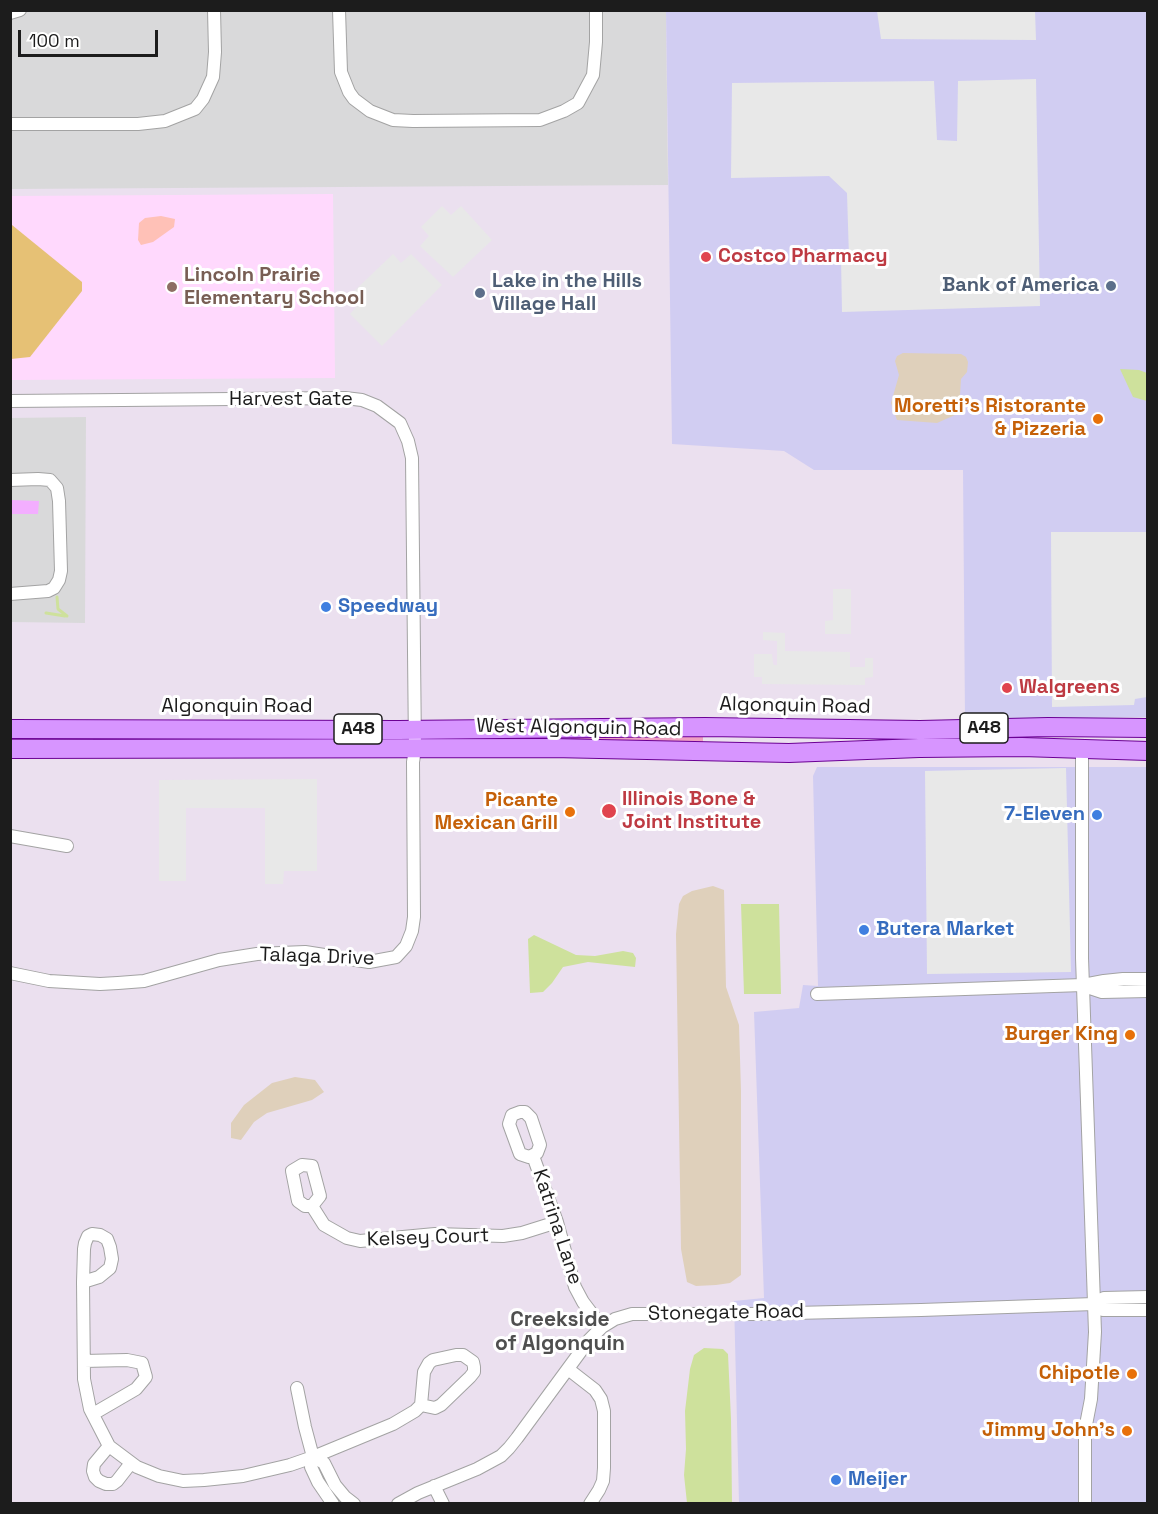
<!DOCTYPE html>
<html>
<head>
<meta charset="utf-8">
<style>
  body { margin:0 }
  #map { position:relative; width:1158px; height:1514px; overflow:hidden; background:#ebe0ef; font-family:"Space Grotesk",sans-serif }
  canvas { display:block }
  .frame { position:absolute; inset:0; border:12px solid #1c1c1c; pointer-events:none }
  .scale { position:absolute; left:18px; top:30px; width:140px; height:27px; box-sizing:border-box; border:3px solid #1c1c1c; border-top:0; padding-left:8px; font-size:18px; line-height:21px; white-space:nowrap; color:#1c1c1c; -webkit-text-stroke:4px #fff; paint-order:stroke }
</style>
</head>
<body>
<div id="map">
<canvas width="1158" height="1514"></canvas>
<div class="frame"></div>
<div class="scale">100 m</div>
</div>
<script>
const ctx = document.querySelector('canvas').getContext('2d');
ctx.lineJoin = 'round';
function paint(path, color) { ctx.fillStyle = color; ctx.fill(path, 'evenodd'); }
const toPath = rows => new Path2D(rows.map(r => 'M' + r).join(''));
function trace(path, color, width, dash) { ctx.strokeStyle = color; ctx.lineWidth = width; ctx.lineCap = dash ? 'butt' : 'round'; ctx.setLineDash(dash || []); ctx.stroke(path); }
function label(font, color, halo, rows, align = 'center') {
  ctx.font = font + ' "Space Grotesk",sans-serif'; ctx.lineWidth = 6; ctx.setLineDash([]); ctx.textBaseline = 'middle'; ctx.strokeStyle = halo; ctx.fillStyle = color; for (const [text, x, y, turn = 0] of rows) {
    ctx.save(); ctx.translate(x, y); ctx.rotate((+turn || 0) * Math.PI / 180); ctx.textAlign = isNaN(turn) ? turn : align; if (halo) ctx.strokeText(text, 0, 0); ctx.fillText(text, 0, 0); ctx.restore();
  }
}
paint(toPath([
  [10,11,666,11,668,185,11,189],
  [86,417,85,623,11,622,11,418]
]), '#d9d9da');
paint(toPath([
  [666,11,1147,11,1147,717,965,720,963,470,814,470,784,451,672,444],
  [817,767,1147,767,1147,1503,739,1503,734,1301,764,1298,754,1012,799,1008,803,985,818,986,813,776]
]), '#d1cdf2');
paint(toPath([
  [333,194,335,378,11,380,10,196]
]), '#ffd9fd');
paint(toPath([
  [703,731,703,744,571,740,571,737,621,734]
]), '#efa0c2');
paint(toPath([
  [903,353,961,354,966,357,968,362,967,372,961,379,960,395,962,410,955,415,937,423,897,420,891,403,899,375,895,361,897,356],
  [713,886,724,890,726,987,739,1025,741,1091,741,1275,730,1283,716,1285,696,1286,687,1282,681,1249,676,934,679,904,683,896,692,891],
  [295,1077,315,1080,324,1092,312,1100,267,1113,254,1122,241,1140,231,1138,231,1123,244,1105,272,1083]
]), '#dfd0bb');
paint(toPath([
  [11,500,39,501,38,514,11,514]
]), '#f3aeff');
paint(toPath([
  [161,216,175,219,174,227,153,242,141,245,138,240,139,223,145,218]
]), '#ffc1b7');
paint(toPath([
  [11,225,12,225,82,282,82,291,30,357,11,359]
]), '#e6c175');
paint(toPath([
  [877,11,1035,11,1036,40,881,39],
  [1036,79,1040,306,842,312,841,258,849,257,847,193,829,176,731,178,732,83,934,81,937,140,957,141,958,81],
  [442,206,451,215,461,206,492,240,453,277,420,246,429,236,421,227],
  [393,254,401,263,411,254,442,285,382,346,350,314,359,304,351,294],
  [1051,532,1147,532,1147,697,1135,699,1134,705,1052,707],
  [833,589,851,589,851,634,825,634,825,621,833,620],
  [763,632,785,633,785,651,850,652,850,667,865,667,865,658,873,658,873,677,865,678,865,685,762,684,762,677,754,677,754,654,772,654,773,663,774,665,777,665,777,641,763,640],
  [1066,768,1071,972,927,974,925,771],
  [317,779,317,871,284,871,283,884,265,884,265,808,186,808,186,881,159,881,159,780]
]), '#e8e8e8');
paint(toPath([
  [1120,369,1139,370,1147,373,1147,401,1133,397],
  [741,904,779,904,781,994,744,994],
  [534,935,576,955,595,956,623,951,633,953,636,958,635,967,588,962,563,967,552,983,543,992,530,993,528,939],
  [704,1348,723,1349,728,1354,731,1419,732,1503,687,1503,684,1475,686,1449,685,1411,690,1369,694,1355]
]), '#cee19c');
trace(toPath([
  [57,597,58,609,67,616],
  [46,613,65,616]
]), '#cee19c', 3);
const minor = toPath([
  [339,10,341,72,349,92,354,99,370,111,393,120,413,121,540,120,564,111,578,103,593,75,596,42,596,10],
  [10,13,20,10],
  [10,124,138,124,165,121,195,109,203,99,213,77,215,52,214,10],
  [10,401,345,398,362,400,377,406,400,423,408,441,412,458,415,749,413,762,414,917,412,931,406,946,396,957,369,962,305,952,257,954,219,960,144,981,118,983,100,984,49,981,10,973],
  [10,480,38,479,50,480,57,488,59,501,61,571,59,580,54,588,48,591,10,594],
  [1082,748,1082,958,1095,1332,1091,1399,1085,1430,1085,1504],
  [10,836,67,846],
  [1084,986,1102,992,1148,991],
  [817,994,1083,985,1104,981,1123,979,1148,979],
  [520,1112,525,1112,531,1118,540,1145,537,1153,529,1157,520,1154,509,1124,512,1115,520,1112],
  [533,1156,557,1222,575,1287,583,1302,602,1327],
  [302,1165,312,1166,320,1196,312,1206,305,1206,298,1201,292,1171,302,1165],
  [312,1206,324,1225,347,1238,360,1241,435,1234,503,1236,522,1233,557,1222],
  [83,1282,99,1277,110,1268,112,1259,110,1247,107,1239,100,1235,92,1234,88,1236,85,1243,84,1249,83,1282,84,1379,90,1409,109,1446,137,1467,159,1476,183,1481,204,1480,243,1476,290,1465,313,1457,393,1424,415,1411,421,1405,435,1408,441,1405,470,1377,474,1372,474,1367,473,1362,463,1355,456,1355,433,1360,429,1363,424,1372,421,1405],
  [1094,1304,1103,1310,1148,1310],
  [84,1361,127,1360,142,1363,146,1377,136,1389,93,1414],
  [568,1369,595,1390,601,1399,604,1411,604,1468,603,1481,599,1490,590,1504],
  [297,1388,305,1427,313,1457,311,1467,318,1482,333,1504],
  [109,1446,94,1464,93,1471,95,1477,99,1481,106,1484,113,1484,117,1481,131,1463],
  [313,1457,324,1463,335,1485,345,1497,354,1504],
  [434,1486,443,1504],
  [398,1504,418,1493,477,1469,501,1456,509,1448,517,1438,589,1340,602,1327,615,1319,632,1314,752,1314,921,1310,1094,1304,1104,1298,1148,1297]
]);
const primary = toPath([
  [10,729,398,730,705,727,920,730,1048,727,1148,728],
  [10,749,552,748,789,753,919,748,1022,747,1148,751]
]);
trace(minor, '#a3a3a3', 14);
trace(primary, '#6b0094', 20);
trace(minor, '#fff', 12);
trace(primary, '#d795ff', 18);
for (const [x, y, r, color] of [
  [706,257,6,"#e0444e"],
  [1111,286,6,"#5c6f8a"],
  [172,287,6,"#8d6e63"],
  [480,293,6,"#5c6f8a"],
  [1098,419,6,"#e8710a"],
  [326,607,6,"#3f7fe0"],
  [1007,688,6,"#e0444e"],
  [609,811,8,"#e0444e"],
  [570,812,6,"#e8710a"],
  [1097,815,6,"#3f7fe0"],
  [864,930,6,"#3f7fe0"],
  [1130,1035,6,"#e8710a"],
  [1132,1374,6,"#e8710a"],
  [1127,1431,6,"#e8710a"],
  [836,1480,6,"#3f7fe0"]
]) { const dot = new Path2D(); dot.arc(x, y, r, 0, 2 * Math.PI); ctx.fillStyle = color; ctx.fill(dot); trace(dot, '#fff', 2); }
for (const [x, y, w] of [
  [984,728,48],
  [358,729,48]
]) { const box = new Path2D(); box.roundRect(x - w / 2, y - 15, w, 30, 4.5); ctx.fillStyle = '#fff'; ctx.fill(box); trace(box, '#1c1c1c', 1.5); }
label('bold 18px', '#1c1c1c', null, [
  ["A48",984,728],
  ["A48",358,729]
]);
label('bold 20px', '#be3a42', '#fff', [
  ["Costco Pharmacy",718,257],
  ["Walgreens",1019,688],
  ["Illinois Bone &",622,800],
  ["Joint Institute",622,823]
], 'left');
label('bold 20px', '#785e54', '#fff', [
  ["Lincoln Prairie",184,276],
  ["Elementary School",184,299]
], 'left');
label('bold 20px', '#4e5e75', '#fff', [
  ["Lake in the Hills",492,282],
  ["Village Hall",492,305],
  ["Bank of America",1099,286,"right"]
], 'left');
label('20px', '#1c1c1c', '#fff', [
  ["Harvest Gate",291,400],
  ["Algonquin Road",795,706,1],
  ["Algonquin Road",237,707],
  ["West Algonquin Road",579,728,1],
  ["Talaga Drive",317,957,2],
  ["Katrina Lane",557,1227,72],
  ["Kelsey Court",428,1238,-2],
  ["Stonegate Road",726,1313,-1]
]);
label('bold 20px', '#c56008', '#fff', [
  ["Moretti's Ristorante",1086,407],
  ["& Pizzeria",1086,430],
  ["Picante",558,801],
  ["Mexican Grill",558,824],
  ["Burger King",1118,1035],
  ["Chipotle",1120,1374],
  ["Jimmy John's",1115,1431]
], 'right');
label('bold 20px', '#366cbe', '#fff', [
  ["Speedway",338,607],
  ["7-Eleven",1085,815,"right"],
  ["Butera Market",876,930],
  ["Meijer",848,1480]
], 'left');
label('bold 21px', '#4f4f4f', '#fff', [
  ["Creekside",560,1320],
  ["of Algonquin",560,1344]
]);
</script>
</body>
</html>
